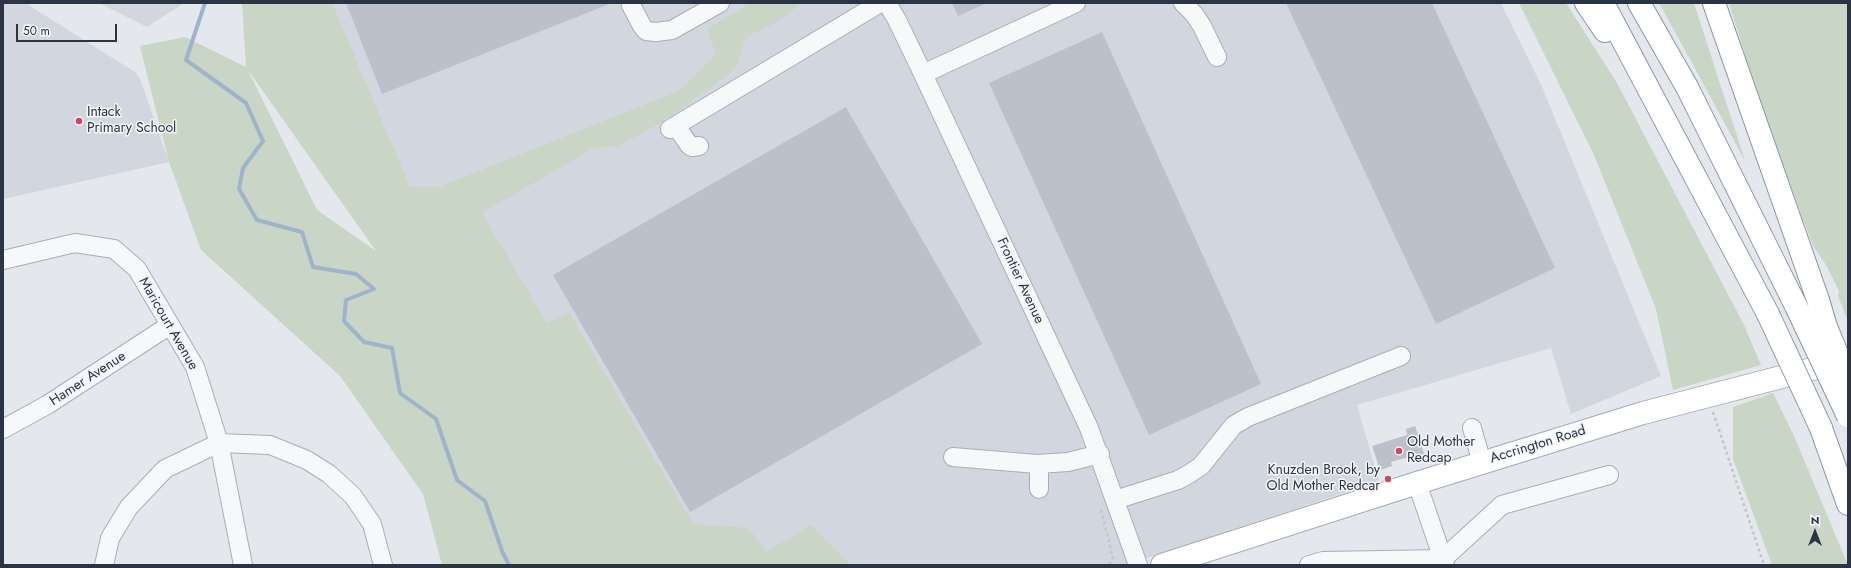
<!DOCTYPE html>
<html>
<head>
<meta charset="utf-8">
<style>
  body { margin:0 }
  #map { position:relative; width:1851px; height:568px; overflow:hidden; background:#e4e7ec; font-family:Jost,sans-serif }
  canvas { display:block }
  .frame { position:absolute; inset:0; border:4px solid #2b3445; pointer-events:none }
  .north { position:absolute; left:1795px; top:512px; width:40px; height:40px; -webkit-text-stroke:3px #f4f6f9; paint-order:stroke; rotate:0deg; font-size:11px; font-weight:700; line-height:16px; text-align:center; color:#2b3445 }
  .north::after { content:''; display:block; margin:auto; width:14px; height:18px; background:#2b3445; clip-path:polygon(50% 0,100% 100%,50% 72%,0 100%) }
  .scale { position:absolute; left:16px; top:24px; width:101px; height:18px; box-sizing:border-box; border:2px solid #2b3445; border-top:0; padding-left:5px; font-size:12px; line-height:14px; white-space:nowrap; color:#2b3445; -webkit-text-stroke:3px #f4f6f9; paint-order:stroke }
</style>
</head>
<body>
<div id="map">
<canvas width="1851" height="568"></canvas>
<div class="frame"></div>
<div class="north">N</div>
<div class="scale">50 m</div>
</div>
<script>
const ctx = document.querySelector('canvas').getContext('2d');
ctx.lineJoin = 'round';
function paint(path, color) { ctx.fillStyle = color; ctx.fill(path, 'evenodd'); }
const toPath = rows => new Path2D(rows.map(r => 'M' + r).join(''));
function trace(path, color, width, dash) { ctx.strokeStyle = color; ctx.lineWidth = width; ctx.lineCap = dash ? 'butt' : 'round'; ctx.setLineDash(dash || []); ctx.stroke(path); }
function label(font, color, halo, rows, align = 'center') {
  ctx.font = font + ' Jost,sans-serif'; ctx.lineWidth = 3; ctx.setLineDash([]); ctx.textBaseline = 'middle'; ctx.strokeStyle = halo; ctx.fillStyle = color; for (const [text, x, y, turn = 0] of rows) {
    ctx.save(); ctx.translate(x, y); ctx.rotate((+turn || 0) * Math.PI / 180); ctx.textAlign = isNaN(turn) ? turn : align; if (halo) ctx.strokeText(text, 0, 0); ctx.fillText(text, 0, 0); ctx.restore();
  }
}
paint(toPath([
  [3,3,25,3,135,72,140,79,169,162,3,199],
  [99,3,184,3,147,27],
  [242,3,1501,3,1542,87,1661,376,1571,414,1551,348,1357,405,1379,481,1126,565,720,565]
]), '#d2d6de');
paint(toPath([
  [242,3,332,3,410,187,439,187,679,91,716,54,707,29,750,3,802,3,779,20,762,30,751,34,744,41,736,69,661,123,618,146,594,148,482,213,547,324,569,312,693,524,749,528,766,552,811,525,852,565,442,565,423,494,340,376,201,250,169,162,140,46,185,37,246,67],
  [248,70,376,251,317,210],
  [1519,3,1566,3,1617,83,1743,323,1761,365,1673,390,1656,309,1594,155],
  [1659,3,1694,3,1745,161,1691,61],
  [1729,3,1848,3,1848,322,1838,296,1839,291,1826,265,1813,246,1798,206,1757,93],
  [1773,393,1794,436,1848,565,1772,565,1733,459,1733,407]
]), '#c9d6c5');
trace(toPath([
  [205,3,186,60,246,103,263,141,243,168,239,189,257,220,302,232,313,267,356,274,374,289,346,300,344,321,364,342,392,348,400,393,436,419,457,480,485,501,502,551,509,565]
]), '#9fb4cc', 4);
paint(toPath([
  [346,3,612,3,382,94],
  [952,3,987,3,958,16],
  [1286,3,1432,3,1555,268,1436,324],
  [1102,32,1261,384,1149,435,989,83],
  [846,107,982,344,690,512,553,275],
  [1415,426,1425,456,1413,460,1412,456,1391,462,1392,466,1380,470,1372,446,1407,435,1406,429]
]), '#bbc0ca');
const minor = toPath([
  [887,3,897,20,923,74,1089,428,1138,565],
  [1183,3,1194,14,1202,26,1217,57],
  [631,5,642,26,646,31,656,32,672,30,720,3],
  [923,74,1076,3],
  [676,126,689,145,692,147,699,146],
  [670,129,880,3],
  [3,260,75,243,114,249,137,269,195,367,219,443,243,565],
  [1472,428,1482,463],
  [3,429,47,405,170,325],
  [953,457,1037,464,1068,462,1100,454],
  [1417,483,1445,565],
  [1039,489,1039,464],
  [1115,500,1178,480,1189,474,1201,466,1234,425,1248,417,1401,356],
  [104,565,110,538,129,507,165,469,219,443,270,445,307,460,329,474,353,496,372,524,383,565],
  [1309,565,1323,561,1443,559,1502,505,1609,475]
]);
const major = toPath([
  [1162,565,1417,483,1643,413,1843,361]
]);
const highway = toPath([
  [1586,3,1605,31],
  [1603,3,1768,314],
  [1639,3,1687,87,1796,306],
  [1714,3,1818,300],
  [1821,428,1848,504]
]);
trace(minor, '#a9aeb7', 20);
trace(major, '#a3abb8', 24);
trace(highway, '#8b94a3', 24);
trace(toPath([
  [1713,412,1764,565],
  [1101,510,1113,558,1109,565]
]), '#c2c5cb', 2.5, [3, 3]);
trace(minor, '#f7f8fa', 18);
trace(major, '#fff', 22);
trace(highway, '#fff', 22);
const highwayBridge = toPath([
  [1818,300,1826,327,1848,380],
  [1796,306,1848,416],
  [1768,314,1821,428]
]);
trace(highwayBridge, '#8b94a3', 24, []);
trace(highwayBridge, '#fff', 22);
for (const [x, y, r, color] of [
  [79,121,4,"#d1495b"],
  [1399,451,4,"#d1495b"],
  [1388,479,4,"#d1495b"]
]) { const dot = new Path2D(); dot.arc(x, y, r, 0, 2 * Math.PI); ctx.fillStyle = color; ctx.fill(dot); trace(dot, '#f4f6f9', 1.5); }
label('14px', '#2b3445', '#f4f6f9', [
  ["Intack",87,113],
  ["Primary School",87,129],
  ["Old Mother",1407,443],
  ["Redcap",1407,459],
  ["Knuzden Brook, by",1380,471,"right"],
  ["Old Mother Redcar",1380,487,"right"]
], 'left');
label('14px', '#2b3445', '#f4f6f9', [
  ["Frontier Avenue",1020,281,65],
  ["Maricourt Avenue",168,324,60],
  ["Hamer Avenue",88,379,-33],
  ["Accrington Road",1538,445,-17]
]);
</script>
</body>
</html>
